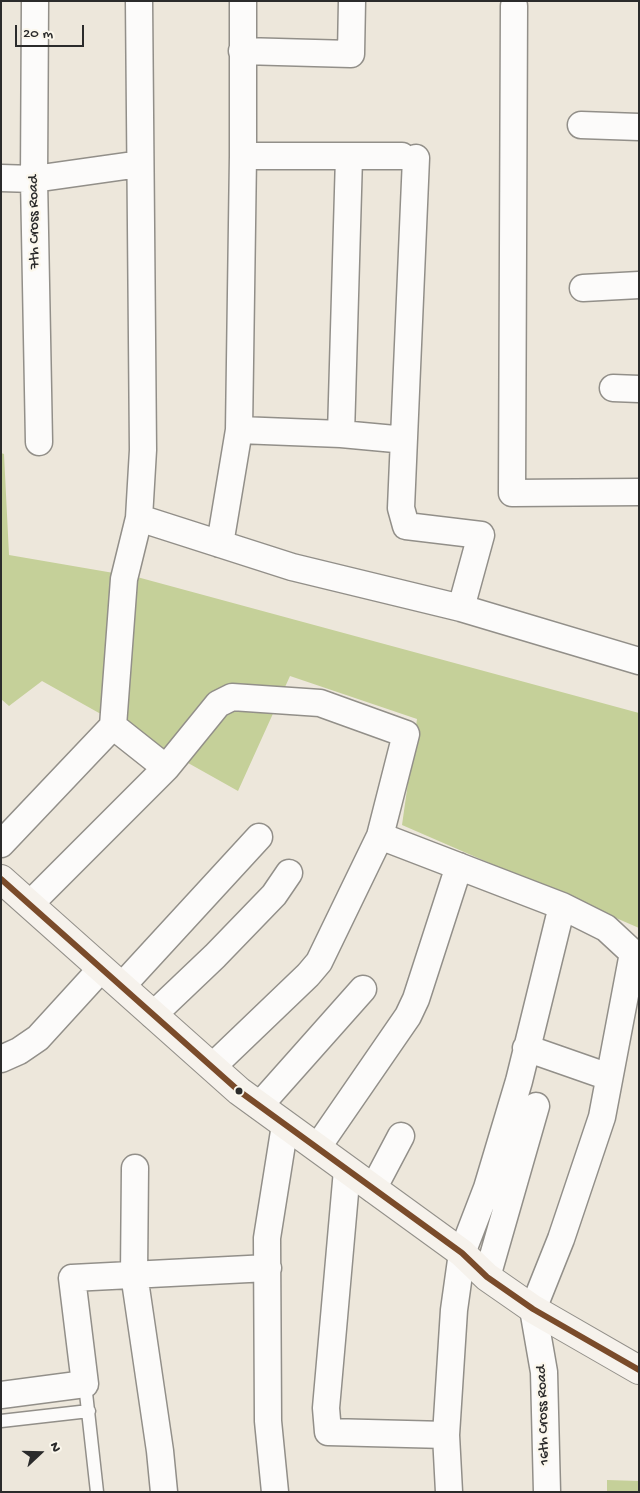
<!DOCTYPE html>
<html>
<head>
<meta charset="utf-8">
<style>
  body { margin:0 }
  #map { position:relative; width:640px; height:1493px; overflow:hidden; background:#ede7db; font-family:"Gochi Hand",sans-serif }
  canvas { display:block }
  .frame { position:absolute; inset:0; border:2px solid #2b2b2b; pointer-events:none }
  .north { position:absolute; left:15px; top:1428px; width:50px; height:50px; -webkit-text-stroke:4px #fbf7ec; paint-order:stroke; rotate:69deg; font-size:14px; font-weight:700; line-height:20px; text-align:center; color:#2b2b2b }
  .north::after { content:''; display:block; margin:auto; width:18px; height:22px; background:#2b2b2b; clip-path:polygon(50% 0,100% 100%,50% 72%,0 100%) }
  .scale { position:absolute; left:15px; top:25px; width:69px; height:22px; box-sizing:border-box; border:2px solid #2b2b2b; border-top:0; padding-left:6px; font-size:15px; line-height:18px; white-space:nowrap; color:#2b2b2b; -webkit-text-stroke:4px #fbf7ec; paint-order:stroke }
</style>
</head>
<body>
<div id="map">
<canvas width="640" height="1493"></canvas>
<div class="frame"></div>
<div class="north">N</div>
<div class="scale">20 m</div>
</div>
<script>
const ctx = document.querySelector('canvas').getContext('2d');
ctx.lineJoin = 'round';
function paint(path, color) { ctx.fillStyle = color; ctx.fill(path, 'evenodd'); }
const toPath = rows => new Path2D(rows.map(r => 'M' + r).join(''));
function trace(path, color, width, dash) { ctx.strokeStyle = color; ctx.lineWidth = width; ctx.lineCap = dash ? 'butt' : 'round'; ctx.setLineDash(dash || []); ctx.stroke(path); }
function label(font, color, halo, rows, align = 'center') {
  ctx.font = font + ' "Gochi Hand",sans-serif'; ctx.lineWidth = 4.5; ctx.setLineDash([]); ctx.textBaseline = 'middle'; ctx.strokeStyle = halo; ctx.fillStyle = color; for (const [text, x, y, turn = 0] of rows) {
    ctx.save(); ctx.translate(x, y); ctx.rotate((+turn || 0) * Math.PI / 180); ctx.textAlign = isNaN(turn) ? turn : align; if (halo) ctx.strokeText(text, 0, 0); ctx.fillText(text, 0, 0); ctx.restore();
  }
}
paint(toPath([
  [1,453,4,454,9,555,137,577,639,713,639,928,402,825,417,719,290,676,238,791,42,681,9,706,1,699],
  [607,1480,639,1481,639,1492,607,1492]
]), '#c5d099');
const service = toPath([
  [85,1384,97,1492],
  [1,1421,89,1411]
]);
const minor = toPath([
  [35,1,34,179,39,442],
  [514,6,512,493,639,492],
  [242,51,351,54,352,1],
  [581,125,639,127],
  [243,156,402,156],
  [416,158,401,508,406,526,481,535,461,608],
  [1,178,34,179,140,164],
  [583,288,639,285],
  [613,388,639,389],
  [239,430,341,434,395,439],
  [341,434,349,157],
  [139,518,292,567,461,608,639,661],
  [220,544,239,430,243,156,243,1],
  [113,726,166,768,218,704,232,697,320,703,406,734,380,836,562,906,606,928,633,953,602,1117,561,1239,533,1309,544,1372,547,1492],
  [1,844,113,726,124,579,139,518,143,450,139,1],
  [30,904,166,768],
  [122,986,259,837],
  [153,1015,215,956,274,895,289,873],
  [526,1048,609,1077],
  [1,1059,19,1051,38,1038,101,969],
  [212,1067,308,975,319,962,380,836],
  [259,1106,363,989],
  [317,1148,408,1016,416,999,459,866],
  [135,1168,134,1274,160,1451,164,1492],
  [347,1170,326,1408,328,1432,446,1435],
  [373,1189,401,1136],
  [487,1277,536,1106],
  [1,1395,85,1384,72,1278,268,1268],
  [275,1492,268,1421,267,1238,285,1125],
  [449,1492,446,1435,454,1310,462,1253,487,1188,519,1081,562,906]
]);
const secondary = toPath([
  [1,879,239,1091,462,1253,487,1277,533,1309,639,1370]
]);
trace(service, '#928f89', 15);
trace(minor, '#928f89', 29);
trace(secondary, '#928f89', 30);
trace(service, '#fcfbfa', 12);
trace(minor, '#fcfbfa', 26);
trace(secondary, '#f6f2ec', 28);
trace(toPath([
  [1,879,239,1091,462,1253,487,1277,533,1309,639,1370]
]), '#7a4b2a', 6);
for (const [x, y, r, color] of [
  [239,1091,4.5,"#2b2b2b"]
]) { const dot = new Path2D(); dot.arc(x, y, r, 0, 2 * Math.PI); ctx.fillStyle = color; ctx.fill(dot); trace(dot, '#fbf7ec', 2); }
label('15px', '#2b2b2b', '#fbf7ec', [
  ["7th Cross Road",35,222,-91],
  ["16th Cross Road",544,1415,-92]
]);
</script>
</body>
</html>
